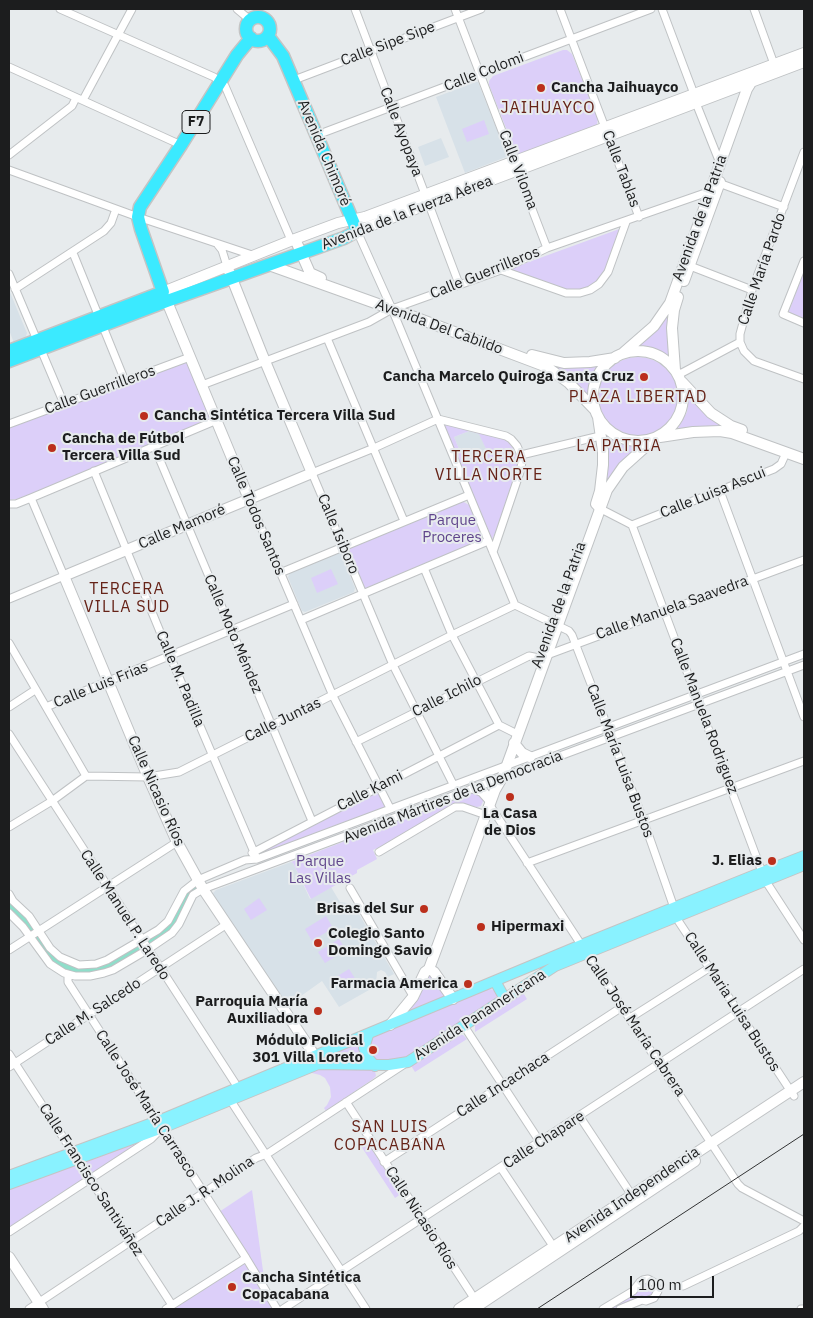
<!DOCTYPE html>
<html>
<head>
<meta charset="utf-8">
<style>
  body { margin:0 }
  #map { position:relative; width:813px; height:1318px; overflow:hidden; background:#e7ebed; font-family:"IBM Plex Sans",sans-serif }
  canvas { display:block }
  .frame { position:absolute; inset:0; border:10px solid #1c1d1e; pointer-events:none }
  .scale { position:absolute; left:630px; top:1276px; width:84px; height:22px; box-sizing:border-box; border:2px solid #1c1d1e; border-top:0; padding-left:6px; font-size:15px; line-height:18px; white-space:nowrap; color:#1c1d1e; -webkit-text-stroke:4px #e7ebed; paint-order:stroke }
</style>
</head>
<body>
<div id="map">
<canvas width="813" height="1318"></canvas>
<div class="frame"></div>
<div class="scale">100 m</div>
</div>
<script>
const ctx = document.querySelector('canvas').getContext('2d');
ctx.lineJoin = 'round';
function paint(path, color) { ctx.fillStyle = color; ctx.fill(path, 'evenodd'); }
const toPath = rows => new Path2D(rows.map(r => 'M' + r).join(''));
function trace(path, color, width, dash) { ctx.strokeStyle = color; ctx.lineWidth = width; ctx.lineCap = dash ? 'butt' : 'round'; ctx.setLineDash(dash || []); ctx.stroke(path); }
function label(font, color, halo, rows, align = 'center') {
  ctx.font = font + ' "IBM Plex Sans",sans-serif'; ctx.lineWidth = 4; ctx.setLineDash([]); ctx.textBaseline = 'middle'; ctx.strokeStyle = halo; ctx.fillStyle = color; for (const [text, x, y, turn = 0] of rows) {
    ctx.save(); ctx.translate(x, y); ctx.rotate((+turn || 0) * Math.PI / 180); ctx.textAlign = isNaN(turn) ? turn : align; if (halo) ctx.strokeText(text, 0, 0); ctx.fillText(text, 0, 0); ctx.restore();
  }
}
paint(toPath([
  [476,82,478,82,507,155,506,157,465,173,436,97],
  [441,138,449,157,425,166,418,147],
  [9,290,27,333,25,339,14,343,9,330],
  [469,431,480,434,487,451,464,461,454,437],
  [340,552,355,588,354,592,305,612,302,611,288,577,290,573],
  [291,862,293,863,310,899,331,887,340,902,353,904,394,974,388,977,385,972,381,970,377,972,376,984,370,987,369,990,339,1007,322,981,287,1006,214,897,213,893,216,890]
]), '#d7e1e8');
paint(toPath([
  [563,50,567,50,572,54,598,119,597,124,596,127,520,155,515,151,489,85,489,81,493,76],
  [484,120,489,134,467,142,462,129],
  [622,228,606,271,597,282,586,289,571,292,507,270],
  [804,270,804,321,788,314],
  [673,303,672,358,655,349,637,346],
  '598 397a40 40 0 1 1 80 0a40 40 0 1 1-80 0Z',
  [184,362,188,363,211,419,23,498,9,500,9,428],
  [543,362,599,364,590,381,588,398],
  [689,394,726,427,677,430,687,412],
  [445,424,507,440,517,454,519,461,516,476,498,528,492,539,444,426],
  [469,431,479,434,487,451,464,461,454,437],
  [604,434,620,444,639,447,604,491],
  [462,501,469,505,482,536,480,541,364,589,348,550,349,548],
  [331,569,338,584,317,593,311,578],
  [475,791,484,799,481,806,477,807,458,803,453,804,398,839,373,850,377,859,357,870,357,873,311,899,293,863,291,862],
  [376,793,380,795,385,807,259,855,257,851],
  [259,898,267,910,251,920,244,909],
  [326,916,333,928,312,941,305,929],
  [339,939,346,950,325,963,318,952],
  [349,969,356,980,340,990,333,979],
  [429,974,445,991,445,997,409,1012,408,1009],
  [489,989,495,990,498,995,495,1001,407,1057,394,1061,375,1060,369,1053,369,1044,372,1038,378,1034],
  [522,991,527,999,475,1032,475,1024],
  [458,1035,463,1035,467,1039,415,1072,410,1064],
  [358,1043,361,1045,364,1060,327,1060,327,1056],
  [326,1068,372,1069,375,1071,376,1076,373,1079,326,1111,324,1108,327,1105,331,1097,330,1087,325,1078,320,1075,312,1073,311,1071],
  [146,1139,92,1174,86,1167,87,1160],
  [365,1139,401,1194,395,1198,359,1143],
  [72,1165,77,1167,82,1174,83,1178,80,1182,9,1229,9,1188],
  [252,1190,264,1278,262,1279,219,1212],
  [244,1263,274,1309,169,1309],
  [644,1282,651,1282,656,1290,651,1298,633,1300,612,1309,607,1309]
]), '#dccff9');
trace(toPath([
  [9,906,17,911,31,929],
  [38,939,49,955,59,964,76,970,91,970,106,966,139,948],
  [150,942,165,932,173,924,188,894,196,888]
]), '#8fdeca', 5.5);
const street = toPath([
  [60,9,214,77,225,86,291,240],
  [237,9,250,20],
  [355,9,459,284],
  [455,9,547,248],
  [560,9,639,217],
  [662,9,694,94],
  [754,9,774,64],
  [9,67,181,145],
  [294,80,481,9],
  [83,100,132,9],
  [696,103,720,163],
  [317,135,651,9],
  [804,152,752,290,740,334,740,342,744,351,754,361,804,379],
  [9,155,72,106,76,98],
  [9,170,138,217,252,255],
  [716,182,784,207],
  [357,231,392,309,515,605],
  [218,245,222,250,227,266],
  [73,253,125,381],
  [804,261,783,314,804,323],
  [690,266,752,290],
  [501,270,566,293,580,293,590,290,599,284,608,272,626,222],
  [9,274,64,404],
  [15,289,104,231,111,223,116,209],
  [327,338,404,521],
  [678,375,740,342],
  [202,385,369,322,392,309,501,270,547,248,705,193,713,194],
  [438,419,374,448,312,473,393,665,453,784],
  [438,419,506,436,511,439,517,446,521,455,522,462,520,472,493,552],
  [9,424,190,357],
  [154,446,312,821],
  [521,455,600,436],
  [94,471,170,656,257,859],
  [720,491,804,717],
  [249,499,333,696,390,808],
  [9,504,16,504,31,498,217,420],
  [597,507,632,525,765,880,804,940],
  [632,525,774,469,781,464,786,453],
  [424,568,452,635,499,725,517,734],
  [280,573,469,495],
  [9,599,64,576,31,498],
  [301,620,488,541],
  [9,643,86,776],
  [9,707,35,690],
  [46,707,294,604],
  [9,734,235,1083,238,1092],
  [356,742,529,656,539,658,804,560],
  [489,804,738,1184,742,1188,804,1221],
  [9,827,52,801,86,776,148,777,179,772,452,635,515,605,569,631,572,635,643,819,679,922,794,1096],
  [379,852,455,807,463,807,486,815],
  [252,853,499,725],
  [527,863,804,761],
  [350,888,413,996],
  [9,894,13,901,29,916,50,948,60,957,79,965,96,964,107,960,158,930,168,921,184,891,198,880,245,860,257,859,804,654],
  [9,913,23,927,50,964,64,973,75,976,90,976,104,973,113,970,147,950,172,933,179,924,193,895,203,889,804,665],
  [9,950,177,842],
  [68,974,68,982,246,1258,277,1309],
  [630,1018,709,968],
  [464,1026,540,1142],
  [9,1054,172,1305],
  [9,1067,227,924],
  [229,1098,366,1309],
  [346,1102,476,1301],
  [580,1117,633,1197],
  [384,1162,622,1007],
  [501,1168,555,1249],
  [9,1232,151,1139,159,1131],
  [683,1286,799,1231,804,1226],
  [29,1309,256,1158,267,1154,403,1065],
  [166,1309,246,1258],
  [283,1309,804,969],
  [603,1309,633,1291,640,1282,643,1280,648,1279,655,1283,658,1291,654,1298,646,1301,642,1300,620,1309],
  [801,1309,803,1309]
]);
const secondary = toPath([
  [357,231,804,62],
  [295,239,310,273,321,278],
  [269,265,417,318,547,367,569,383,595,410],
  [227,266,262,354,312,473,64,576,148,777,177,842,203,889,311,1050,318,1063],
  [684,281,720,182],
  '593 396a45 45 0 1 1 90 0a45 45 0 1 1-90 0Z',
  [623,353,654,326,670,303,747,89,752,81],
  [532,355,564,363,590,362,615,358],
  [675,370,672,328,674,310,678,297],
  [682,382,711,413,731,426,742,430],
  [660,437,693,432,720,431,732,433,804,459],
  [249,499,163,292,295,239,338,223,365,217,804,53],
  [596,504,600,491,603,465,603,451,598,417],
  [514,743,522,753,530,757],
  [474,788,482,791,491,801],
  [429,969,434,972,453,999],
  [390,1025,413,997,425,972,429,969,495,790,502,778,507,765,607,490,623,467,653,440],
  [9,1257,43,1309],
  [459,1309,804,1082],
  [473,1309,695,1161]
]);
const primary = toPath([
  [495,981,505,999],
  [368,1035,364,1048,367,1057,375,1066],
  [9,1176,158,1121,581,945,755,875,804,856],
  [9,1184,162,1128,318,1064,389,1065,408,1062,555,966,804,865]
]);
const highway = toPath([
  '246 29a12 12 0 1 1 24 0a12 12 0 1 1-24 0Z',
  [9,351,163,292,141,229,138,217,140,207,181,145,237,55,251,38],
  [9,361,167,301,344,238,357,231,283,56,268,36]
]);
trace(street, '#bfc2c4', 9);
trace(secondary, '#bfc2c4', 12);
trace(primary, '#c4c4c4', 12);
trace(highway, '#c4c4c4', 15);
trace(street, '#fff', 7);
trace(secondary, '#fff', 10);
trace(primary, '#89f2ff', 10);
trace(highway, '#3beaff', 12);
trace(toPath([
  [537,1309,804,1134]
]), '#323334', 1);
for (const [x, y, r, color] of [
  [541,88,5,"#bb2f1c"],
  [644,377,5,"#bb2f1c"],
  [144,416,5,"#bb2f1c"],
  [52,448,5,"#bb2f1c"],
  [510,797,5,"#bb2f1c"],
  [772,861,5,"#bb2f1c"],
  [424,909,5,"#bb2f1c"],
  [481,927,5,"#bb2f1c"],
  [318,943,5,"#bb2f1c"],
  [468,984,5,"#bb2f1c"],
  [318,1011,5,"#bb2f1c"],
  [373,1050,5,"#bb2f1c"],
  [232,1287,5,"#bb2f1c"]
]) { const dot = new Path2D(); dot.arc(x, y, r, 0, 2 * Math.PI); ctx.fillStyle = color; ctx.fill(dot); trace(dot, '#e7ebed', 2); }
for (const [x, y, w] of [
  [196,122,28]
]) { const box = new Path2D(); box.roundRect(x - w / 2, y - 11.5, w, 23, 4); ctx.fillStyle = '#e7ebed'; ctx.fill(box); trace(box, '#1c1d1e', 1); }
label('bold 14px', '#1c1d1e', null, [
  ["F7",196,122]
]);
label('15px', '#1c1d1e', '#e7ebed', [
  ["Calle Sipe Sipe",388,44,-21],
  ["Calle Colomi",484,72,-21],
  ["Calle Ayopaya",401,132,69],
  ["Avenida Chimoré",324,153,67],
  ["Calle Tablas",621,169,69],
  ["Calle Viloma",518,170,69],
  ["Avenida de la Fuerza Aérea",407,213,-21],
  ["Avenida de la Patria",700,218,-70],
  ["Calle María Pardo",762,269,-71],
  ["Calle Guerrilleros",485,273,-22],
  ["Avenida Del Cabildo",439,327,20],
  ["Calle Guerrilleros",100,390,-20],
  ["Calle Luisa Ascui",713,493,-22],
  ["Calle Todos Santos",256,516,67],
  ["Calle Mamoré",182,527,-23],
  ["Calle Isiboro",338,534,67],
  ["Avenida de la Patria",559,605,-70],
  ["Calle Manuela Saavedra",672,608,-20],
  ["Calle Moto Méndez",233,634,67],
  ["Calle M. Padilla",180,679,67],
  ["Calle Luis Frias",101,685,-22],
  ["Calle Ichilo",447,696,-27],
  ["Calle Manuela Rodriguez",704,716,69],
  ["Calle Juntas",283,720,-26],
  ["Calle María Luisa Bustos",620,761,69],
  ["Calle Nicasio Ríos",156,791,66],
  ["Calle Kami",370,791,-27],
  ["Avenida Mártires de la Democracia",453,797,-21],
  ["Calle Manuel P. Laredo",125,915,57],
  ["Calle Maria Luisa Bustos",732,1002,57],
  ["Calle M. Salcedo",93,1012,-33],
  ["Avenida Panamericana",480,1015,-33],
  ["Calle José María Cabrera",635,1026,56],
  ["Calle Incachaca",503,1085,-33],
  ["Calle José María Carrasco",146,1104,57],
  ["Calle Chapare",544,1140,-33],
  ["Calle Francisco Santiváñez",91,1180,57],
  ["Calle J. R. Molina",205,1192,-34],
  ["Avenida Independencia",632,1195,-34],
  ["Calle Nicasio Ríos",421,1218,57]
]);
label('bold 15px', '#1c1d1e', '#e7ebed', [
  ["Cancha Jaihuayco",551,88],
  ["Cancha Marcelo Quiroga Santa Cruz",634,377,"right"],
  ["Cancha Sintética Tercera Villa Sud",154,416],
  ["Cancha de Fútbol",62,439],
  ["Tercera Villa Sud",62,456],
  ["La Casa",510,814,"center"],
  ["de Dios",510,831,"center"],
  ["J. Elias",762,861,"right"],
  ["Brisas del Sur",414,909,"right"],
  ["Hipermaxi",491,927],
  ["Colegio Santo",328,934],
  ["Domingo Savio",328,951],
  ["Farmacia America",458,984,"right"],
  ["Parroquia María",308,1002,"right"],
  ["Auxiliadora",308,1019,"right"],
  ["Módulo Policial",363,1041,"right"],
  ["301 Villa Loreto",363,1058,"right"],
  ["Cancha Sintética",242,1278],
  ["Copacabana",242,1295]
], 'left');
label('15px', '#60458c', '#e7ebed', [
  ["Parque",452,521],
  ["Proceres",452,538],
  ["Parque",320,862],
  ["Las Villas",320,879]
]);
ctx.letterSpacing = '1px';
label('16px', '#662318', '#e7ebed', [
  ["JAIHUAYCO",548,108],
  ["PLAZA LIBERTAD",638,397],
  ["LA PATRIA",619,446],
  ["TERCERA",489,457],
  ["VILLA NORTE",489,475],
  ["TERCERA",127,589],
  ["VILLA SUD",127,607],
  ["SAN LUIS",390,1127],
  ["COPACABANA",390,1145]
]);
ctx.letterSpacing = '0px';
</script>
</body>
</html>
